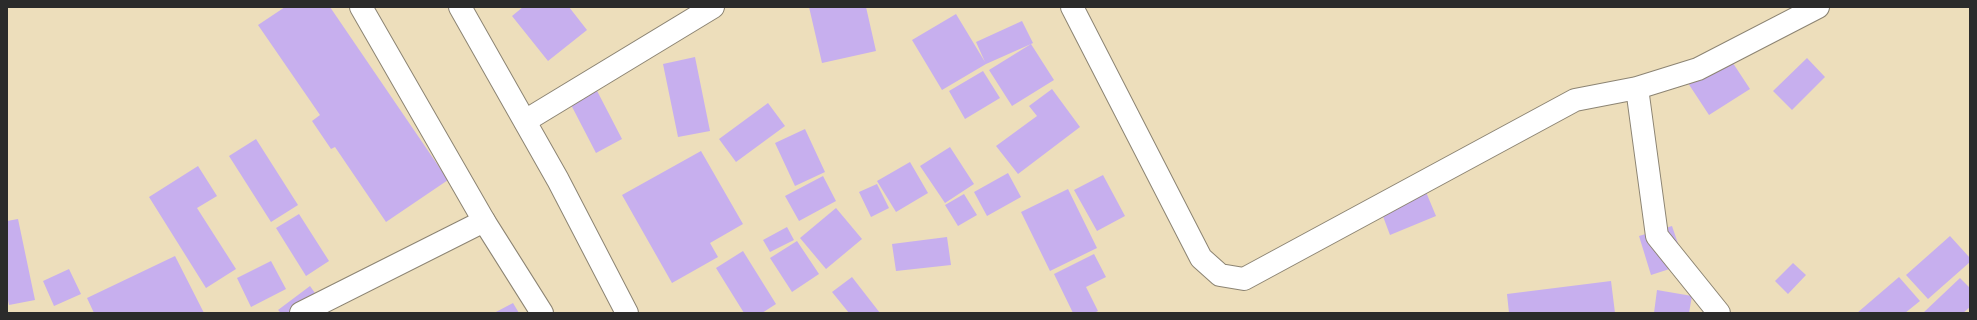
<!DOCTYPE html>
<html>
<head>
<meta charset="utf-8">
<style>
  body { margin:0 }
  #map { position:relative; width:1977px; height:320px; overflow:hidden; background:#eddebb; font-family:Kalam,sans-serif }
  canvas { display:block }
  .frame { position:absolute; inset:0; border:8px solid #2b2b2b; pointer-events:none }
</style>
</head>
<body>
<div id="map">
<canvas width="1977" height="320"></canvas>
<div class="frame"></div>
</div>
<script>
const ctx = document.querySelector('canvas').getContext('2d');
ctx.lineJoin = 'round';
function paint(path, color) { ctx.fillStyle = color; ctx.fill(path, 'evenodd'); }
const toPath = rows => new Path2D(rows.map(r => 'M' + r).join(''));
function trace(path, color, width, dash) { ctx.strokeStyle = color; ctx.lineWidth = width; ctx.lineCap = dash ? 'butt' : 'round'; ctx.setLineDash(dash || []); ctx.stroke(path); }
paint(toPath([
  [285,7,330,7,448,180,386,222,335,147,331,149,312,121,320,115,258,25],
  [523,7,569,7,587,30,548,61,512,16],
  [809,7,866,7,876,51,822,63],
  [956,14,985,62,976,42,1022,21,1033,43,1031,44,1054,80,1012,106,989,70,1031,44,986,64,942,90,912,40],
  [1727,54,1750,89,1709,115,1686,80],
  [695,57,710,131,678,137,663,64],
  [1807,58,1825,77,1792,110,1773,91],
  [983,71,1000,98,965,119,949,91],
  [594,85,622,139,596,153,568,99],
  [1052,89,1080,127,1018,174,996,146,1037,116,1029,106],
  [768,103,785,126,736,162,719,139],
  [805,129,825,172,795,186,775,143],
  [256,139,298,205,271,222,229,156],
  [950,147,974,184,945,203,920,166],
  [701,151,743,224,710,243,718,257,672,283,622,195],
  [910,162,928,193,896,212,877,181],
  [198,166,217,196,197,208,236,269,206,288,149,197],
  [1008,173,1021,197,987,216,974,192],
  [1103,175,1125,216,1097,231,1074,190],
  [823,176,836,201,799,221,785,196],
  [877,184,889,208,871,217,859,192],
  [1068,189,1097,248,1050,271,1021,212],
  [1426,192,1436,216,1390,235,1381,211],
  [964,194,977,215,958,226,945,205],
  [836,208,862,239,826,269,800,238],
  [299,214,329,261,306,276,276,228],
  [18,219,35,300,9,305,7,296,7,221],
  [1672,226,1685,264,1651,275,1639,236],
  [787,227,794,240,770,252,763,240],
  [1950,236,1970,258,1970,262,1928,299,1906,275],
  [947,237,951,265,896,271,892,244],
  [797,241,819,274,792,292,770,258],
  [743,251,776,304,762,313,744,313,716,268],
  [1094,254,1106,277,1086,287,1098,311,1094,313,1073,313,1054,274],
  [175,256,204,313,94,313,87,298],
  [271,261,286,289,251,307,237,278],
  [1793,263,1806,275,1788,294,1775,281],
  [69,269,81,294,54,306,43,281],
  [852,277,880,313,849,313,832,292],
  [1899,277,1920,301,1905,313,1857,313],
  [1960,278,1970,288,1970,307,1963,313,1923,313],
  [1611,281,1615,313,1509,313,1507,294],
  [310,286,329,313,281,313,278,310],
  [1657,290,1692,296,1689,313,1654,313],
  [513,303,519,313,494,313]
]), '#c7afee');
const minor = toPath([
  [1072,7,1201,258,1220,275,1244,279,1575,100,1637,88,1698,69,1818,7],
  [1637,88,1657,236,1719,313],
  [525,121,713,7],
  [301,313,484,221]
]);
const highway = toPath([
  [361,7,484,221,542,313],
  [460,7,558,180,627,313]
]);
trace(minor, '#8c8473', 24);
trace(highway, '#8c8473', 24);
trace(minor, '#fff', 22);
trace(highway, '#fff', 22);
</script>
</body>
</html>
